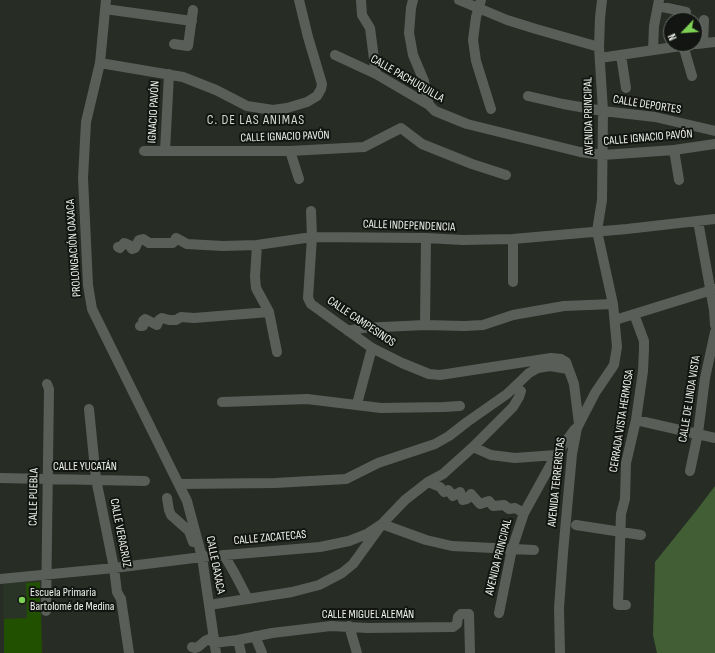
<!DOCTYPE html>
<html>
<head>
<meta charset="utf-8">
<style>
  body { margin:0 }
  #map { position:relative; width:715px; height:653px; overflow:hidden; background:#272d25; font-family:"Sofia Sans Condensed",sans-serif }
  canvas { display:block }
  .north { position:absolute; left:663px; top:12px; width:40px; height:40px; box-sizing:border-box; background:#121511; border:1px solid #6a6d68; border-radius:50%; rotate:245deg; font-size:11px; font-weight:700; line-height:16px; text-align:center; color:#edf1eb }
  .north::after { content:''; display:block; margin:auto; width:14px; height:18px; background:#7dd154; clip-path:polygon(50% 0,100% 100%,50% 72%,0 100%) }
</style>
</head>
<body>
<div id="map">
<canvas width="715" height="653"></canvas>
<div class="north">N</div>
</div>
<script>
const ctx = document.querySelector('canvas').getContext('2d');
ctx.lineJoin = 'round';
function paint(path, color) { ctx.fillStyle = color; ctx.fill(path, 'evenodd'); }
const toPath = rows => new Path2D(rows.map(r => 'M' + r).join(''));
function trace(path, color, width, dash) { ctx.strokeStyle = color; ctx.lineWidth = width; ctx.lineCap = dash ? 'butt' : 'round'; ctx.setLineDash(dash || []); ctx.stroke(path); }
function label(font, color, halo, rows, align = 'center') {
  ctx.font = font + ' "Sofia Sans Condensed",sans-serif'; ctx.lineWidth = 4; ctx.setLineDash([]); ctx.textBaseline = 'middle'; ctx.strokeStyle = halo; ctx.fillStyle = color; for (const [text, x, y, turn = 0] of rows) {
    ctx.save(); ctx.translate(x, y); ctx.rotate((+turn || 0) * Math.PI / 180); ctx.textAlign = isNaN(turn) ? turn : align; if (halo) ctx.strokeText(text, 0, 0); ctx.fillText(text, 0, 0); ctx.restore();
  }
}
paint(toPath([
  [3,581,41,581,42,653,4,653]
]), '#2a3426');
paint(toPath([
  [715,486,715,653,657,653,653,635,655,562,696,511]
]), '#415e34');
paint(toPath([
  [40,582,40,611,41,615,42,653,4,653,4,619,27,618,26,583]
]), '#225001');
trace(toPath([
  [106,0,100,63,86,122,83,178,88,285,92,309,187,501,202,557,216,653],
  [361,0,362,15,370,28,376,74],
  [413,0,411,8,409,33,413,55,424,81,429,105],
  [459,0,507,20,536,29,599,47],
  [481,0,476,17,473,40,476,61,491,109],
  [658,6,686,12],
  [105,9,192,21],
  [703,43,704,20],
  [174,44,188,46,193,10],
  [697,44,715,42],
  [683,45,692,76],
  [653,50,654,26,659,0],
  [335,55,376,74,429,105,435,111,467,124,580,152,603,155,674,150,715,144],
  [621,55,626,88],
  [600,58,694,44],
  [100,63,183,77,216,90,247,106,273,110,287,108,307,102,317,96,321,89,322,84,308,37,299,0],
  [528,96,563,104,603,111,655,117,715,131],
  [674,150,679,180],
  [144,151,290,151,364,147,401,128,422,144,472,164,506,175],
  [165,151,169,74],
  [290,151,299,179],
  [311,211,312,237,308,298,311,304,372,348,402,363,429,374,440,375,551,358,561,359,566,362,574,384,579,424],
  [698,221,714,310,715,325],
  [513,239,513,282],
  [257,245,255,277,256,288,269,312,277,352],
  [118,247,120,248,124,243,129,245,132,249,135,248,139,240,143,239,149,243,173,243,176,238,187,244,223,246,257,245,312,237,426,238,463,240,513,239,627,229,715,219],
  [615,320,715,289],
  [425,325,426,238],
  [140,326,143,326,143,321,145,319,157,325,159,320,162,318,169,320,176,320,181,317,194,318,269,312],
  [348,331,362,328,425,325,464,326,483,325,513,315,564,306,613,304],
  [222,402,307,399,381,408,444,407,460,406],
  [357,404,372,348],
  [89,409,96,479,114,568,117,592,121,599,129,653],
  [636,420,715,438],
  [473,447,491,455,515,458,556,455],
  [690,471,698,433,705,378,715,332],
  [0,478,145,481],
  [428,482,440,487,444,492,448,490,453,496,460,492,463,500,467,499,471,494,480,504,489,501,493,506,504,505,509,509,515,508,524,513],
  [179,484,275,483,346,479,378,463,435,444,449,436,467,422,507,394,529,373,538,368,550,366,568,369],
  [167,498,169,510,171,515,189,531,193,542],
  [576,525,641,535],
  [224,555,235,574,248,599],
  [0,579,114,568,202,557,320,547,349,541,367,534,382,524,426,540,452,546,534,550],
  [209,605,292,592,319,585,342,573,353,564,382,524,405,500,428,482,443,474,473,447,513,407,519,397,521,391],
  [626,605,618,605,621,514,625,499,626,463,636,420,643,371,644,349,644,341,634,314],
  [46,611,49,389,47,384],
  [499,613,512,549,524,513,556,455,575,429],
  [349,626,357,653],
  [255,636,262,653],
  [238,640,241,653],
  [192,647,195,648,198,647,205,641,209,639,214,643,238,640,272,633,331,626,368,628,453,627,457,624,458,617,461,614,469,614,470,653],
  [560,653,559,608,563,553,572,454,577,428,595,393,614,365,617,347,613,304,597,231,602,200,603,111,599,47,600,18,602,0]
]), '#5a5e59', 10);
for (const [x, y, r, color] of [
  [22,600,4,"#7dd154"]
]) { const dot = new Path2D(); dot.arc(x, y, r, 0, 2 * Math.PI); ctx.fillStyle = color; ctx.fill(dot); trace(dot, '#121511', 1.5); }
label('12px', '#edf1eb', '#121511', [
  ["CALLE PACHUQUILLA",407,79,30],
  ["CALLE DEPORTES",647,105,9],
  ["IGNACIO PAVÓN",154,112,-87],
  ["AVENIDA PRINCIPAL",589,116,-91],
  ["CALLE IGNACIO PAVÓN",285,137,-2],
  ["CALLE IGNACIO PAVÓN",648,138,-5],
  ["CALLE INDEPENDENCIA",409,226,2],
  ["PROLONGACIÓN OAXACA",74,248,-94],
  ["CALLE CAMPESINOS",361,322,34],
  ["CALLE DE LINDA VISTA",690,399,-81],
  ["CERRADA VISTA HERMOSA",622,421,-81],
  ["CALLE YUCATÁN",85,467],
  ["AVENIDA TERRERISTAS",557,482,-84],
  ["CALLE PUEBLA",34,497,-89],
  ["CALLE VERACRUZ",120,533,79],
  ["CALLE ZACATECAS",270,538,-5],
  ["AVENIDA PRINCIPAL",499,557,-76],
  ["CALLE OAXACA",215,565,79],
  ["CALLE MIGUEL ALEMÁN",368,615]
]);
label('12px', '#edf1eb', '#121511', [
  ["Escuela Primaria",30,593],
  ["Bartolomé de Medina",30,607]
], 'left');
ctx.letterSpacing = '1px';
label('14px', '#d0d8cd', '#121511', [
  ["C. DE LAS ANIMAS",256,120]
]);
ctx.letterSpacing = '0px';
</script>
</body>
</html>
